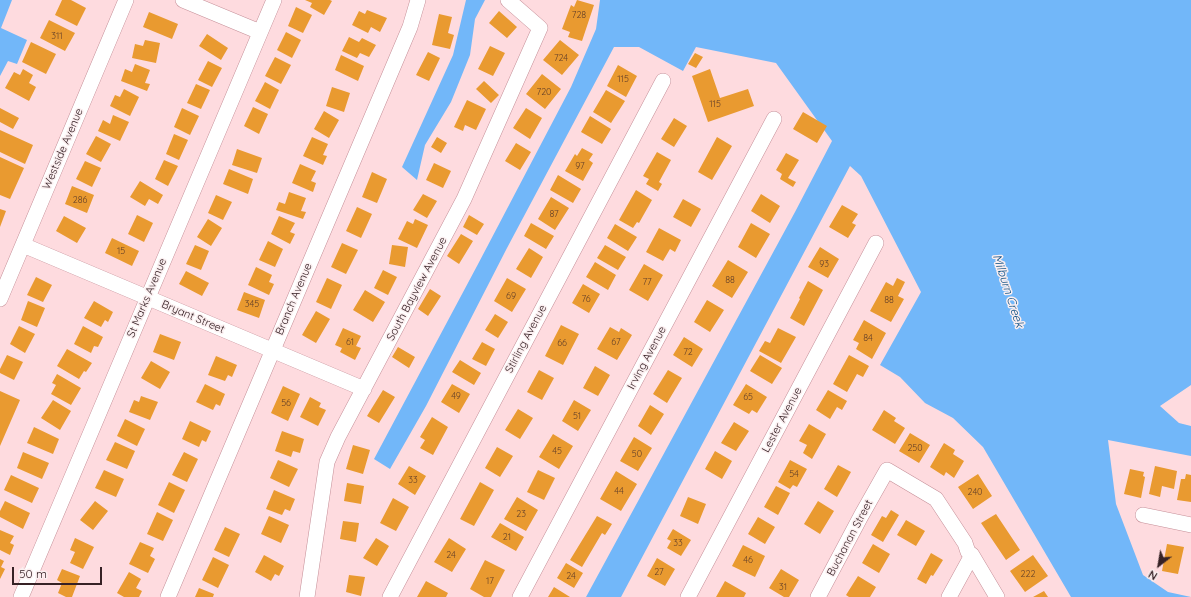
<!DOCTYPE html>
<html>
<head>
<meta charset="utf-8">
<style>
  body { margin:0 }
  #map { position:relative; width:1191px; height:597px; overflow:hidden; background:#fedbdf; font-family:Quicksand,sans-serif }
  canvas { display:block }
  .north { position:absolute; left:1139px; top:545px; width:40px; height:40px; -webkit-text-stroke:3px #fbeff0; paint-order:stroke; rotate:211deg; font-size:11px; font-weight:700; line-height:16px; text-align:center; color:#362125 }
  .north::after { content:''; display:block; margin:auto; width:14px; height:18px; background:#362125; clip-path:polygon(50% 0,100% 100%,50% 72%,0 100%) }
  .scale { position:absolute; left:12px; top:567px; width:90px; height:18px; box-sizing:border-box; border:2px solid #362125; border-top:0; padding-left:5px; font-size:12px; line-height:14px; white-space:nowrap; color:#362125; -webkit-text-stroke:3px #fbeff0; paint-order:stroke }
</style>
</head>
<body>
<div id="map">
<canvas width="1191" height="597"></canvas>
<div class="north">N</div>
<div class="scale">50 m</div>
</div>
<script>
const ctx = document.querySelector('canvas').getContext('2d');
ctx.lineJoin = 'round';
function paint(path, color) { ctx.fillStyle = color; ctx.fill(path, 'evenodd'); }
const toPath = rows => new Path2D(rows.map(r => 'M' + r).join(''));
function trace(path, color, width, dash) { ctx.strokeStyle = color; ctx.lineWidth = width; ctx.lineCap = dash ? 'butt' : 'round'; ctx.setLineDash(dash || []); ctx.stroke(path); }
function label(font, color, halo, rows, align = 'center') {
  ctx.font = font + ' Quicksand,sans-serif'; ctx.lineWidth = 3; ctx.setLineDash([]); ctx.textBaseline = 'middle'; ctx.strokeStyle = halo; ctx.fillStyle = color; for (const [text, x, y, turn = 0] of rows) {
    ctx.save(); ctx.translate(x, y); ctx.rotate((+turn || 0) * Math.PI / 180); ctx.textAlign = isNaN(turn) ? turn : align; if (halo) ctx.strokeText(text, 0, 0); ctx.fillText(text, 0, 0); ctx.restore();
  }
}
paint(toPath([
  [0,0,12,0,1,28,27,40,17,64,8,61,0,76],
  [466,0,485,0,475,19,470,55,451,102,425,145,417,180,402,167,453,55],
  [600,0,1191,0,1191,385,1160,406,1179,423,1191,426,1191,456,1108,440,1116,504,1143,575,1168,592,1191,597,1071,597,983,447,953,418,925,403,900,377,880,365,921,292,861,176,850,166,621,597,586,597,795,212,832,141,776,63,696,47,683,71,639,47,614,47,507,248,426,406,390,469,374,459,477,266,571,87,596,29]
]), '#72b7f9');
paint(toPath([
  [62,0,71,0,86,8,77,26,55,15],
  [305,0,330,0,332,1,324,15,310,7,312,3],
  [577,0,594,5,582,41,568,37,570,32,562,29,571,5,574,7],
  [296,7,312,15,303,33,288,26],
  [367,10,387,18,380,32,371,27,368,33,352,25,359,11,365,14],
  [499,11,517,27,507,38,489,23],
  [149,12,178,24,172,39,143,27],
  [439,14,452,17,448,33,454,35,450,49,432,45],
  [49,20,75,33,65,51,40,38],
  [286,32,301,40,292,58,277,50],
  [207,34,228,48,221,60,199,46],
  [349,37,359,42,362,38,376,45,369,57,360,53,357,58,342,51],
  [145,40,160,43,156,63,132,58,135,44,143,46],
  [560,40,579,55,562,75,543,60],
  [31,42,56,54,46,74,22,62],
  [490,46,505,53,493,76,478,69],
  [428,52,440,58,429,81,416,75],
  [695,53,703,57,696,68,688,64],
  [341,55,364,66,358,81,335,70],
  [275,57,291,65,281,84,265,76],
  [208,61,222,68,212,87,198,80],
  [135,64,150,70,145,83,150,84,147,91,121,81,125,69,132,72],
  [618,65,637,76,626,97,607,86],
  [23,69,33,75,29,83,36,87,29,101,5,88,14,72,20,75],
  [710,69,720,98,748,89,754,106,708,122,692,76],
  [542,74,561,89,545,109,526,94],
  [484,81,499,95,491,103,476,89],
  [265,82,279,90,270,109,255,101],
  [196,84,210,90,201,109,187,103],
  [332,87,350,93,344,112,326,106],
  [124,89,139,97,130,116,110,106,115,95,120,97],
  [606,90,625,101,611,123,593,112],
  [467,100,486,109,476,130,465,125,463,131,454,127],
  [253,107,268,114,259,134,244,126],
  [0,108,19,118,13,129,0,122],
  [182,108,199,116,190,135,174,127],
  [526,108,542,118,530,139,513,128],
  [324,111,339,120,329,138,314,129],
  [803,112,827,126,817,143,793,129],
  [113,115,129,122,120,141,98,131,103,120,110,124],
  [590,116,611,129,602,144,581,132],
  [674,118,687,126,674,147,661,139],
  [0,130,33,145,25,164,0,152],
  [174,134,188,140,179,160,166,154],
  [96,136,111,144,101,162,86,154],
  [312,137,328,144,323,155,327,156,323,165,303,156],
  [437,137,447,143,441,153,431,147],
  [717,137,732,146,712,180,698,172],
  [516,143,531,152,520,170,505,161],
  [582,148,593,154,589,160,593,163,583,181,565,171,575,154,577,156],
  [237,149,262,158,257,173,232,165],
  [657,152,671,160,659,182,662,184,658,191,646,184,649,179,643,176],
  [786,153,799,160,788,178,796,182,793,187,780,179,782,174,776,170],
  [0,157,24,168,10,199,0,195],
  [164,160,178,166,168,186,155,179],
  [85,161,101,168,92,187,76,179],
  [434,163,451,171,443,188,426,180],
  [300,164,316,171,311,181,316,183,313,192,292,183],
  [229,169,253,179,248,194,223,184],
  [372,172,387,179,377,203,362,197],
  [558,175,581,189,573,203,550,190],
  [140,181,163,195,158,204,149,199,145,206,130,197],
  [72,186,94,195,87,213,65,204],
  [636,190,652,200,639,223,637,222,633,228,619,220],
  [289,192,306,198,301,211,306,212,303,219,276,210,279,202,285,204],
  [423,194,437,201,427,218,413,210],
  [761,194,780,206,770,223,751,211],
  [216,195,232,202,223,220,208,213],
  [551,197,569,208,555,230,538,219],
  [683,199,701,209,691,227,673,217],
  [842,205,858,214,852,223,856,225,848,238,829,227],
  [357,207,372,214,361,238,346,231],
  [0,209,6,211,0,227],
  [137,215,153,223,144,242,128,234],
  [469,215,484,224,477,235,463,227],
  [64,216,86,228,77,243,56,231],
  [279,216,295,223,290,232,295,234,290,244,271,234],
  [208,219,222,228,211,246,197,237],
  [415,219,428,225,417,248,398,239,407,221,413,224],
  [531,223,554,236,546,249,524,236],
  [751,223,770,234,756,258,738,247],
  [615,224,637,237,628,251,607,238],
  [659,228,681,240,675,252,670,249,663,261,646,252],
  [461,234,473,241,459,264,447,256],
  [112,238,139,251,132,266,105,253],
  [268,241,283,249,275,267,259,260],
  [342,243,358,250,346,274,331,267],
  [195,245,209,251,201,270,186,264],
  [392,245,408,247,405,267,389,264],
  [605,245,626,257,618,270,597,258],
  [820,247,839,259,828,278,808,267],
  [529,248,543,257,531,278,516,269],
  [728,260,748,272,732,298,712,286],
  [595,262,616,275,608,290,586,277],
  [644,264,663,275,648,301,629,290],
  [256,267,272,275,269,282,274,284,269,295,248,285],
  [383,270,397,277,388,295,374,288],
  [186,271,209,283,202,296,179,284],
  [36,277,52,285,43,302,27,295],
  [327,278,342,285,331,309,316,302],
  [507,278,526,289,512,312,494,301],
  [897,278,905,282,898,296,904,299,891,322,870,311,886,282,893,286],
  [808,281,823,290,804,326,790,318,800,299,799,298],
  [583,284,600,294,589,313,572,303],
  [430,289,441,296,428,316,418,309],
  [365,290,385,302,373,322,353,310],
  [244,292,265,300,259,318,237,310],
  [707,300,724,310,710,332,694,322],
  [28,301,45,308,37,327,21,320],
  [94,301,113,312,108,322,105,320,101,327,84,318],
  [316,311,330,319,316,343,302,335],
  [495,314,508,322,498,338,485,330],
  [864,320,886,333,872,359,856,349,859,343,853,340],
  [561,325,579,334,563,365,545,356],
  [19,326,35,334,25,353,10,344],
  [83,326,103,337,98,347,94,346,91,353,74,344],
  [610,327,619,332,621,328,632,335,617,360,597,349],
  [343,328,361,336,356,346,361,348,355,360,340,352,342,348,335,345],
  [778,328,796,337,781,363,759,351,765,341,770,343],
  [160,334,181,342,174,360,153,352],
  [684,337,703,349,692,367,673,355],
  [482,342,495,349,486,366,472,359],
  [398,347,415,357,409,368,392,357],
  [67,349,92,363,86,372,84,371,79,379,57,366],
  [7,355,23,362,14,380,0,373,0,369],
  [760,355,782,368,772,384,750,371],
  [849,355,869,366,863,377,857,374,847,392,833,384],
  [216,356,237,365,232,377,228,375,225,381,208,375],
  [460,360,481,373,474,385,452,372],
  [151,361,170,372,160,389,141,378],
  [595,366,610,375,598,396,583,388],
  [539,370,554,378,542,400,527,392],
  [668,370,682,378,667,403,653,394],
  [57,374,81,388,71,405,51,394,56,385,52,383],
  [205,384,225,394,220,406,216,404,213,410,196,402],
  [452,384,470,394,459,413,441,402],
  [746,384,767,397,757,413,752,410,749,414,733,405],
  [283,386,300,394,288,421,271,413],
  [383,390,395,397,379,423,367,416],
  [828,390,847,401,842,410,837,407,830,419,816,410],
  [0,391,20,400,0,446],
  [141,396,158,402,150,420,129,412,134,400,139,402],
  [310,397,321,403,319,407,326,410,318,426,300,417],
  [53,400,71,411,60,430,41,418],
  [574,400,591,410,578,431,562,421],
  [650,405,664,414,651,435,638,426],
  [518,409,533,418,520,439,505,430],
  [884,410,896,418,894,421,905,428,895,444,872,430],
  [432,417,448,427,433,455,420,448,425,440,420,437],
  [125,419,145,429,137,446,117,436],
  [190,421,211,431,206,442,202,440,199,447,182,439],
  [734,422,749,431,736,451,721,443],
  [809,424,826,434,812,459,803,453,807,445,799,441],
  [34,427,59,439,53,454,27,443],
  [282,431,304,439,300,453,293,451,291,457,275,451],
  [910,433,930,445,919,463,899,451],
  [553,434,573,446,559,469,539,457],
  [634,437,652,448,638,471,620,461],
  [115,442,135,451,127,469,106,460],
  [944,443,955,450,953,454,964,461,954,478,946,472,944,476,930,467],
  [353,445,370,450,363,474,346,469],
  [497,447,513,456,500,477,485,468],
  [715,451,732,461,722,479,705,469],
  [23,452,49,463,42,479,17,468],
  [184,452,198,459,187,482,172,475],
  [278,460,298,469,289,487,270,478],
  [790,460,807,469,797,487,793,485,790,489,778,482],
  [838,465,851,472,837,497,824,489],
  [409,466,426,476,415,495,398,484],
  [1155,466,1177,471,1174,489,1162,486,1160,497,1149,494],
  [1130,469,1144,472,1143,476,1145,477,1141,498,1124,494],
  [104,470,124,479,116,497,95,488],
  [538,470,555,478,544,500,527,492],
  [616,471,637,484,621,511,600,499],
  [978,474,992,496,973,509,958,487],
  [1186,474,1191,475,1191,502,1177,500,1181,479,1185,479],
  [11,475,39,488,32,503,4,490],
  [169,482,185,490,174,513,158,505],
  [480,482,494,490,474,526,460,519],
  [347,483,364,486,361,504,344,501],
  [776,486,790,493,778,515,764,507],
  [274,490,295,499,290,511,285,509,282,515,266,509],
  [517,497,538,510,526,531,504,519],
  [688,497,706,504,698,524,680,516],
  [393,498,409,507,396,531,380,523],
  [5,501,30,513,23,529,0,517,0,511],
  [95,501,108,511,93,530,80,520],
  [818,501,834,511,820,534,804,524],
  [891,510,899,515,883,542,871,535,882,516,886,518],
  [157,512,173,520,163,541,147,534],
  [996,514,1020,550,1006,560,981,523],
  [269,516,289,525,281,543,261,534],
  [597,516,612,524,605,535,602,533,582,567,570,560],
  [758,517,775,527,765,544,748,534],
  [906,520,925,531,916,546,897,535],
  [343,521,359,523,356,542,340,539],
  [500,523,524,537,516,551,491,537],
  [225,527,240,534,229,557,214,550],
  [673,529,691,540,681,556,667,548,671,541,667,539],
  [0,530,14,536,10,543,14,545,10,555,0,550],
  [75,538,94,547,83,569,70,563,75,552,70,550],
  [376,538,389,546,377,566,363,558],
  [449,538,466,549,452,572,434,562],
  [140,542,154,548,150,556,155,559,148,573,129,564],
  [873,544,890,554,879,573,862,563],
  [1167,544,1184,547,1178,574,1162,571],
  [743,545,765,556,755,577,732,566],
  [931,553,943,560,933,576,931,575,926,584,917,579],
  [264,555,284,566,279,576,275,574,271,581,255,572],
  [1033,555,1048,576,1025,592,1010,571],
  [213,557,229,565,218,588,202,580],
  [657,558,675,569,665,586,647,576],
  [0,559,4,561,1,567,5,569,0,579],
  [485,560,505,570,491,597,484,597,470,589],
  [566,563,583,573,574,588,557,578],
  [62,569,80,576,72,597,66,597,58,593,62,583,57,580],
  [781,569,799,580,789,597,784,597,769,588],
  [129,572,141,579,136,588,142,591,139,597,124,597,117,593],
  [349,575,365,577,361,596,346,592],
  [858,576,876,587,870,597,849,597,846,595],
  [426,581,448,593,446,597,417,597],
  [725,581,746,593,744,597,716,597],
  [554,587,570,597,548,597],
  [199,588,214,594,213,597,195,597],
  [1044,591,1048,597,1033,597]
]), '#e99a30');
const minor = toPath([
  [183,0,260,32],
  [23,245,364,389],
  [0,299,126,0],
  [1143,515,1191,525],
  [21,597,274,0],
  [168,597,410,27,418,0],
  [307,597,327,462,338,437,464,199,540,28,508,0],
  [390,597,663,81],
  [520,597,774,119],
  [688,597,876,243],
  [818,597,861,516,887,470,936,499,965,543,968,552,972,555,997,597],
  [949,597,972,555]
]);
trace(minor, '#c58f98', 16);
trace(minor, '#fff', 15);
label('9px', '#633f28', null, [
  ["728",579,15],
  ["311",57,36],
  ["724",561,58],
  ["115",623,79],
  ["720",544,92],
  ["115",715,104],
  ["97",580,166],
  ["286",80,200],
  ["87",554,214],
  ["15",121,251],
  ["93",824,264],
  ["88",730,280],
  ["77",647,282],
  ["69",511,296],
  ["76",586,299],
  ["88",889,300],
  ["345",252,304],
  ["84",868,338],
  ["61",350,342],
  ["67",616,342],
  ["66",562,343],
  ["72",688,352],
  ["49",456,396],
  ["65",748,397],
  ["56",286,403],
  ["51",577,416],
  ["250",915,448],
  ["45",557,451],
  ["50",637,454],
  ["54",794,474],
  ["33",413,480],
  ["44",619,491],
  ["240",975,492],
  ["23",521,514],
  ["21",507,537],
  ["33",678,543],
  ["24",451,555],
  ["46",748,560],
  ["27",659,572],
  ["222",1028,574],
  ["24",571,576],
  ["17",490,581],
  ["31",783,587]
]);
label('11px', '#362125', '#fbeff0', [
  ["Westside Avenue",63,149,-67],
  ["South Bayview Avenue",417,289,-62],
  ["St Marks Avenue",147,298,-67],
  ["Branch Avenue",294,299,-67],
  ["Bryant Street",193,317,23],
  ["Stirling Avenue",526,339,-62],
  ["Irving Avenue",647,358,-62],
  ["Lester Avenue",782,420,-62],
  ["Buchanan Street",850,538,-62]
]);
label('italic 12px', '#105185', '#fbeff0', [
  ["Milburn Creek",1008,291,72]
]);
</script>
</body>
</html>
